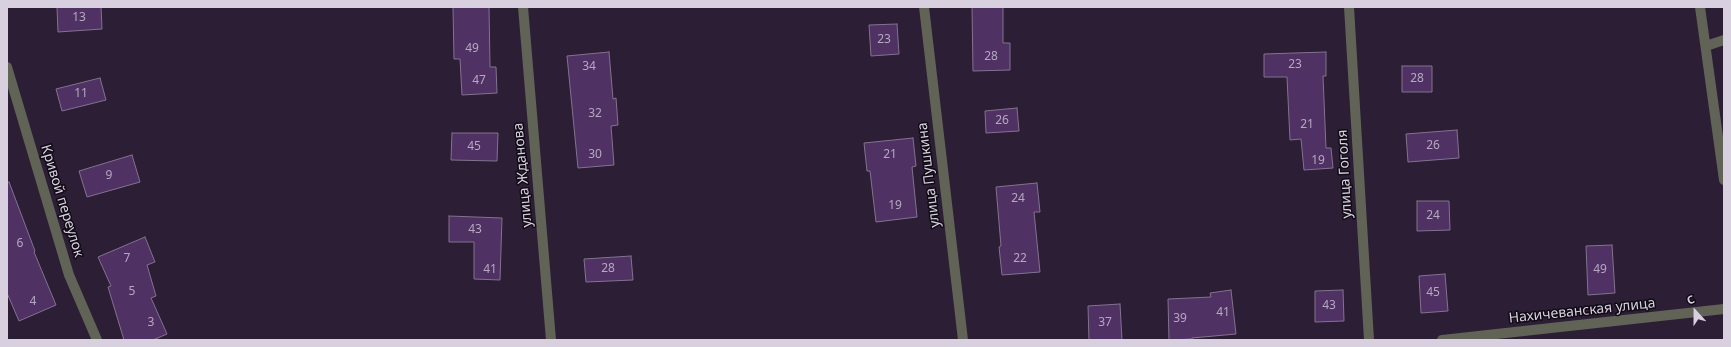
<!DOCTYPE html>
<html>
<head>
<meta charset="utf-8">
<style>
  body { margin:0 }
  #map { position:relative; width:1731px; height:347px; overflow:hidden; background:#2b1e35; font-family:"Noto Sans",sans-serif }
  canvas { display:block }
  .frame { position:absolute; inset:0; border:8px solid #d8d0df; pointer-events:none }
  .north { position:absolute; left:1675px; top:291px; width:40px; height:40px; -webkit-text-stroke:3px #100b15; paint-order:stroke; rotate:339deg; font-size:11px; font-weight:700; line-height:16px; text-align:center; color:#d8d0df }
  .north::after { content:''; display:block; margin:auto; width:14px; height:18px; background:#d8d0df; clip-path:polygon(50% 0,100% 100%,50% 72%,0 100%) }
</style>
</head>
<body>
<div id="map">
<canvas width="1731" height="347"></canvas>
<div class="frame"></div>
<div class="north">С</div>
</div>
<script>
const ctx = document.querySelector('canvas').getContext('2d');
ctx.lineJoin = 'round';
function paint(path, color) { ctx.fillStyle = color; ctx.fill(path, 'evenodd'); }
const toPath = rows => new Path2D(rows.map(r => 'M' + r).join(''));
function trace(path, color, width, dash) { ctx.strokeStyle = color; ctx.lineWidth = width; ctx.lineCap = dash ? 'butt' : 'round'; ctx.setLineDash(dash || []); ctx.stroke(path); }
function label(font, color, halo, rows, align = 'center') {
  ctx.font = font + ' "Noto Sans",sans-serif'; ctx.lineWidth = 3; ctx.setLineDash([]); ctx.textBaseline = 'middle'; ctx.strokeStyle = halo; ctx.fillStyle = color; for (const [text, x, y, turn = 0] of rows) {
    ctx.save(); ctx.translate(x, y); ctx.rotate((+turn || 0) * Math.PI / 180); ctx.textAlign = isNaN(turn) ? turn : align; if (halo) ctx.strokeText(text, 0, 0); ctx.fillText(text, 0, 0); ctx.restore();
  }
}
const building = toPath([
  [57,7,101,7,102,29,58,32,57,7],
  [453,7,489,7,490,67,496,67,497,93,462,95,460,59,454,59,453,7],
  [972,7,1003,7,1003,43,1010,43,1010,70,973,71,972,7],
  [897,24,899,54,871,56,869,25,897,24],
  [609,52,613,99,616,98,618,125,611,126,614,165,578,168,567,56,609,52],
  [1326,52,1326,76,1323,76,1326,148,1331,148,1333,168,1304,170,1301,139,1290,140,1287,77,1264,77,1264,54,1326,52],
  [1402,66,1432,66,1432,92,1402,92,1402,66],
  [100,78,106,100,62,111,56,89,100,78],
  [1017,108,1019,131,986,133,985,111,1017,108],
  [1457,130,1459,158,1408,162,1406,134,1457,130],
  [452,133,498,133,497,161,451,160,452,133],
  [913,138,916,166,912,167,917,217,876,222,870,171,867,171,864,143,913,138],
  [132,155,140,182,87,197,79,171,132,155],
  [9,182,35,251,34,252,56,305,19,321,7,293,7,183,9,182],
  [1037,183,1040,212,1034,212,1040,272,1002,275,999,247,1001,246,996,187,1037,183],
  [1417,201,1449,201,1450,230,1417,231,1417,201],
  [449,216,502,218,500,280,474,279,474,242,449,242,449,216],
  [145,237,155,262,147,265,156,296,151,298,167,334,153,340,124,340,108,287,111,286,98,257,145,237],
  [1612,245,1615,293,1588,295,1586,246,1612,245],
  [631,256,633,280,586,282,584,259,631,256],
  [1445,274,1448,311,1421,313,1419,276,1445,274],
  [1231,290,1236,334,1192,338,1192,339,1169,340,1168,299,1211,297,1210,293,1231,290],
  [1343,290,1344,321,1315,322,1315,291,1343,290],
  [1120,304,1122,340,1089,340,1088,306,1120,304]
]);
paint(building, '#4f3164');
trace(building, '#83738f', 1);
trace(toPath([
  [523,7,551,340],
  [924,7,963,340],
  [1349,7,1369,340],
  [1700,7,1724,180],
  [1706,46,1724,40],
  [7,67,69,275,97,340],
  [1442,340,1724,309]
]), '#606356', 10);
label('12px', '#b6a8c0', null, [
  ["13",79,18],
  ["23",884,40],
  ["49",472,49],
  ["28",991,57],
  ["23",1295,65],
  ["34",589,67],
  ["28",1417,79],
  ["47",479,81],
  ["11",81,94],
  ["32",595,114],
  ["26",1002,121],
  ["21",1307,125],
  ["26",1433,146],
  ["45",474,147],
  ["30",595,155],
  ["21",890,155],
  ["19",1318,161],
  ["9",109,176],
  ["24",1018,199],
  ["19",895,206],
  ["24",1433,216],
  ["43",475,230],
  ["6",20,244],
  ["7",127,259],
  ["22",1020,259],
  ["28",608,269],
  ["41",490,270],
  ["49",1600,270],
  ["5",132,292],
  ["45",1433,293],
  ["4",33,302],
  ["43",1329,306],
  ["41",1223,313],
  ["39",1180,319],
  ["3",151,323],
  ["37",1105,323]
]);
label('14px', '#d8d0df', '#100b15', [
  ["улица Гоголя",1345,174,-93],
  ["улица Жданова",523,175,-95],
  ["улица Пушкина",929,175,-97],
  ["Кривой переулок",62,201,73],
  ["Нахичеванская улица",1582,311,-6]
]);
</script>
</body>
</html>
